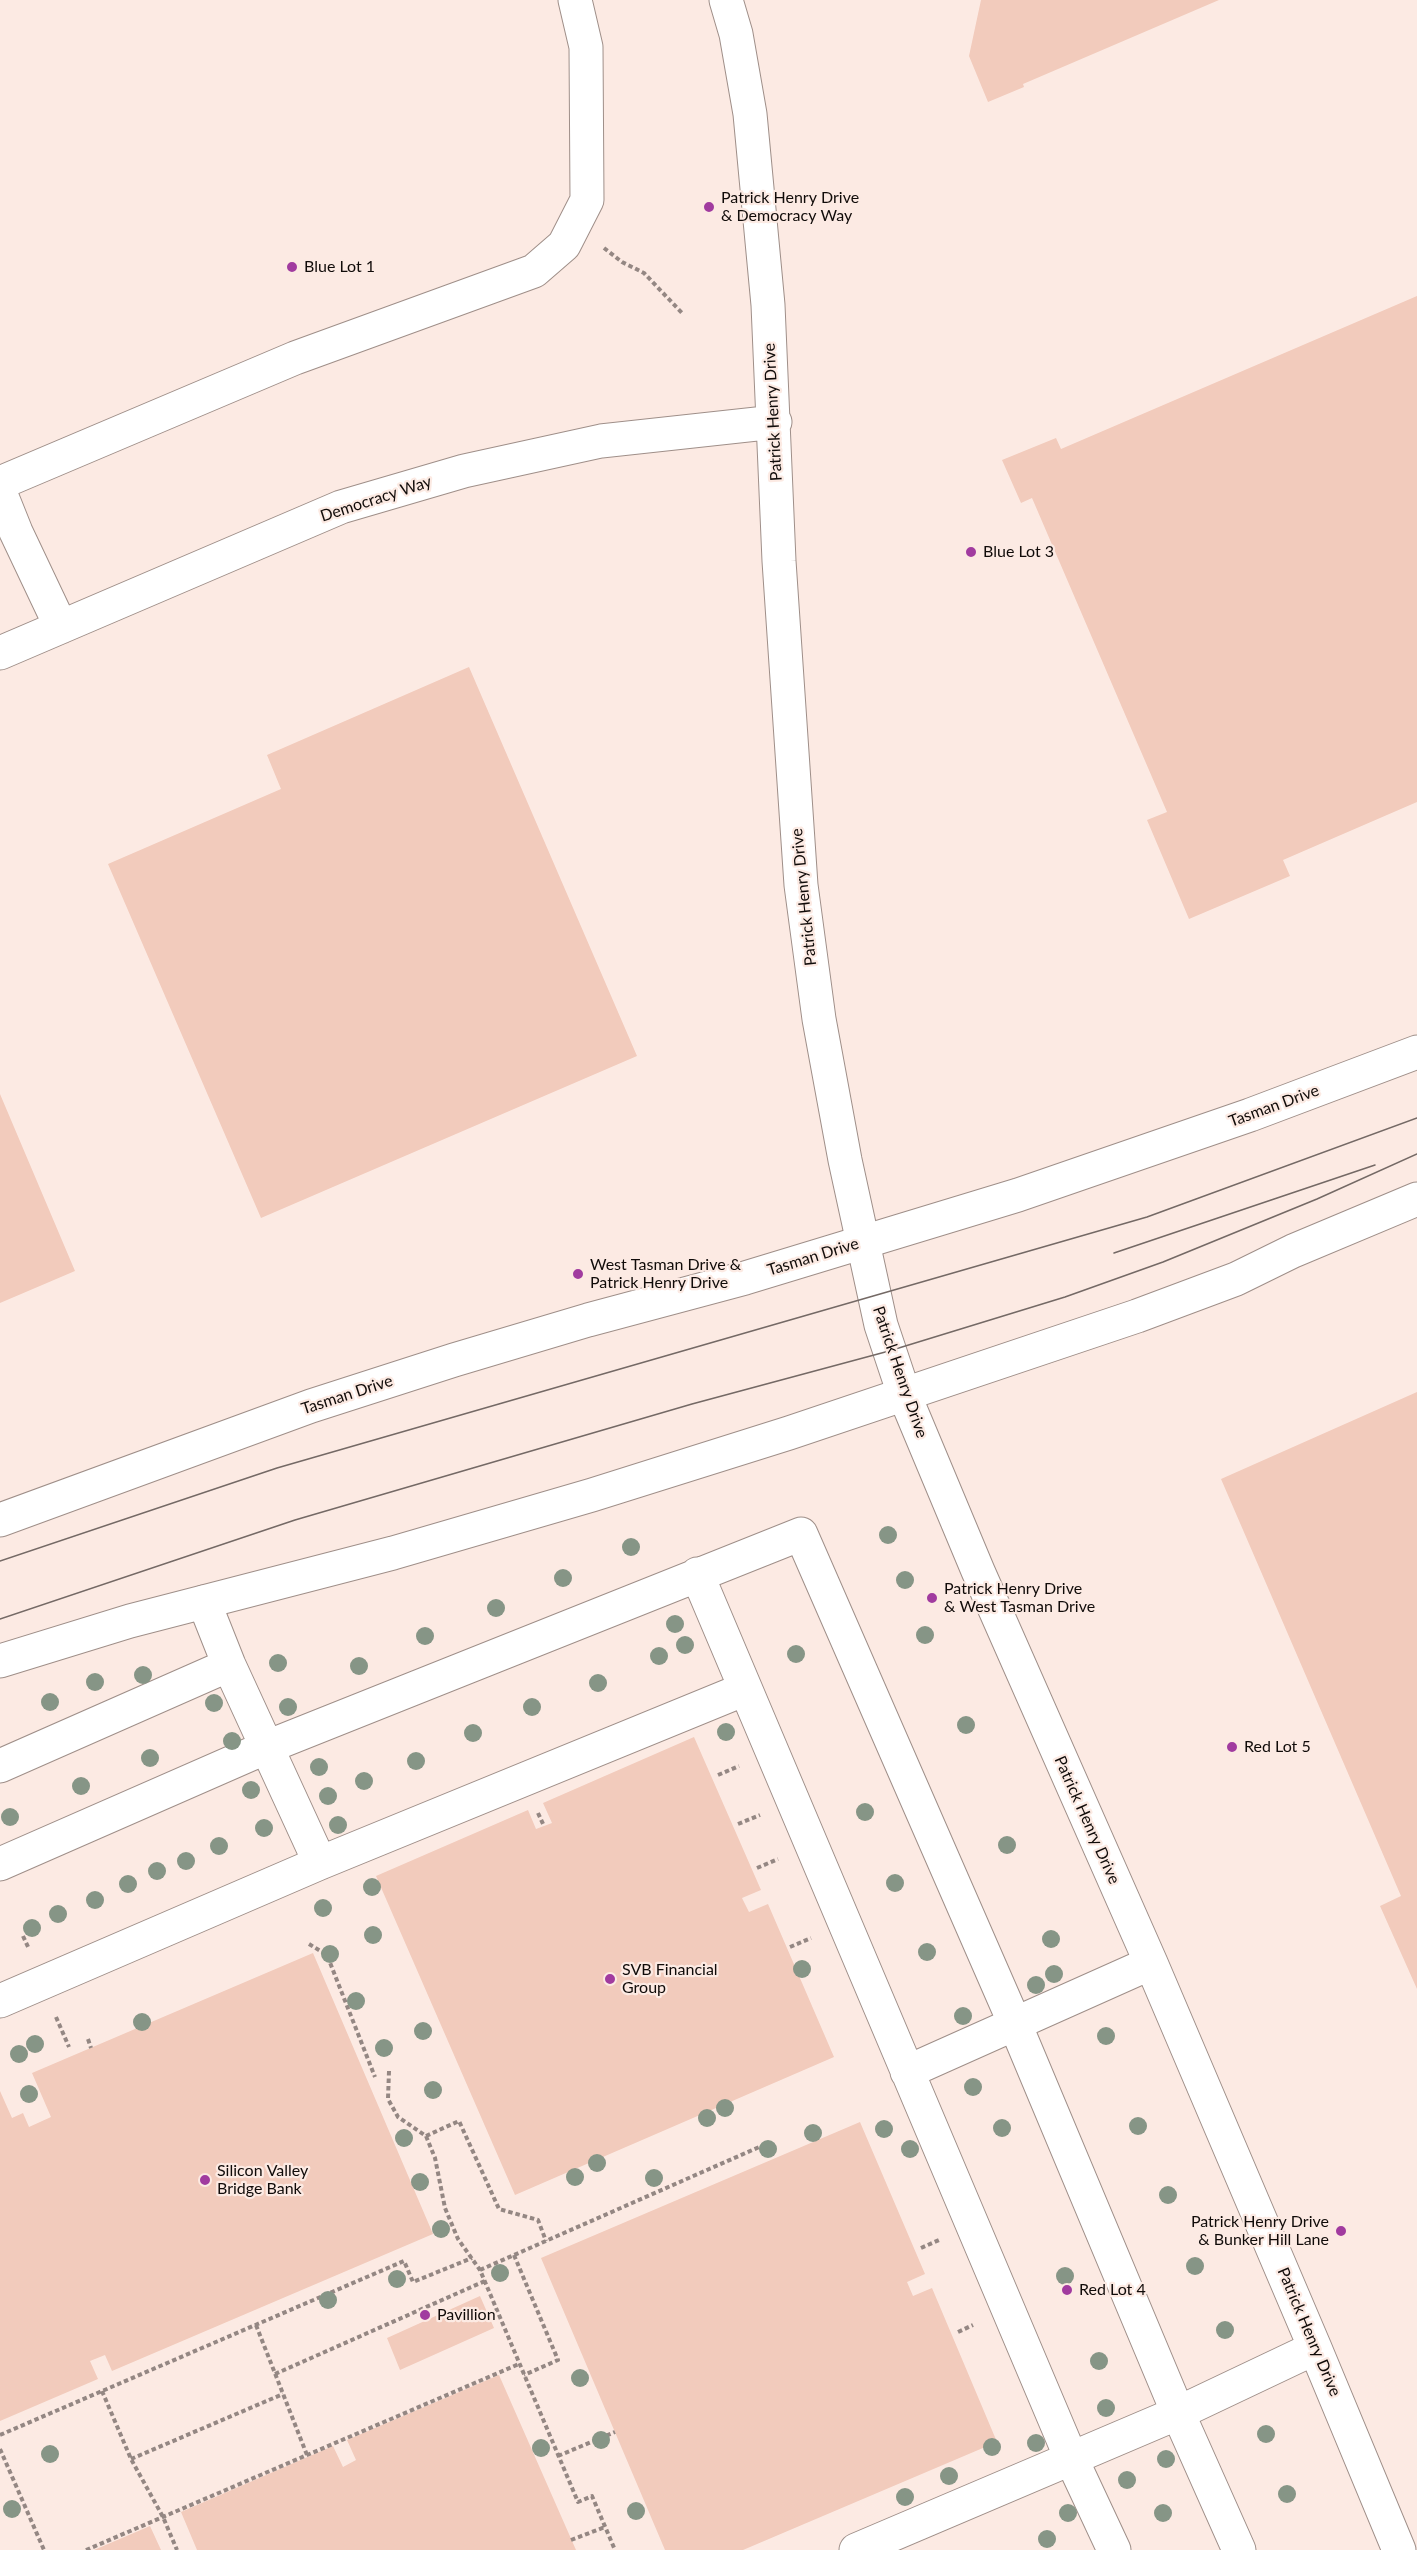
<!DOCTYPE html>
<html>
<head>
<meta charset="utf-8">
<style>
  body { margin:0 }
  canvas { display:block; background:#fceae3 }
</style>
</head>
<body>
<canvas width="1417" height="2550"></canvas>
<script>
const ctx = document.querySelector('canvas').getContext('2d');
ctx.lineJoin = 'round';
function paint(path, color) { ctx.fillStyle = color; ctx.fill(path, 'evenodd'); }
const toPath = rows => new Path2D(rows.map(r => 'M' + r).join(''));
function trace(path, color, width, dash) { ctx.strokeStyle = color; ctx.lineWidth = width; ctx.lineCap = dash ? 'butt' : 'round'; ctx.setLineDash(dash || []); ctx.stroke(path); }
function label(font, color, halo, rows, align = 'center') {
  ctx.font = font + ' Lato,sans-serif'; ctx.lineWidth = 4.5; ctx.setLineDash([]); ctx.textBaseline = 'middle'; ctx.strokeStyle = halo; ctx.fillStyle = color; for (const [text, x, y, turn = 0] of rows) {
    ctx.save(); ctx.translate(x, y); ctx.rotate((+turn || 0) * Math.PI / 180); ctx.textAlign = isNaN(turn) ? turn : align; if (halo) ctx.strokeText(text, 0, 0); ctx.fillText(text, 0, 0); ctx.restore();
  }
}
paint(toPath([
  [981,0,1219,0,1023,84,1024,87,988,102,969,56],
  [1417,296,1417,802,1283,860,1290,876,1189,919,1147,820,1167,812,1032,498,1021,503,1002,460,1056,438,1061,449],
  [469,667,637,1056,261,1218,108,864,281,789,267,755],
  [0,1094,75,1271,0,1303],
  [1417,1392,1417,1989,1380,1906,1401,1896,1221,1479],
  [694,1737,761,1890,742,1898,749,1912,768,1904,834,2057,515,2195,376,1876,528,1810,536,1829,552,1823,543,1803],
  [313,1953,433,2234,112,2371,105,2355,90,2361,98,2379,0,2421,0,2091,12,2118,23,2113,29,2127,51,2117,32,2073],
  [860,2122,925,2274,907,2282,913,2296,932,2288,997,2442,743,2550,665,2550,541,2258],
  [480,2296,494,2328,400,2370,387,2338],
  [499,2375,576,2550,197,2550,181,2512,333,2446,343,2467,356,2460,347,2440],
  [150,2526,161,2550,94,2550]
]), '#f2cbbc');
const minor = toPath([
  [726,0,736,34,750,114,768,305,779,561,801,885,819,1019,845,1160,881,1325,904,1394,978,1571,1151,1963,1315,2348,1399,2550],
  [0,483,295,358,534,271,564,245,587,200,586,47,575,0],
  [0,492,16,532,61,627],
  [0,653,341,507,464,471,601,441,775,422],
  [697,1574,1071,2458,1114,2550],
  [204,1602,229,1665,320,1863],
  [0,1766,229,1665],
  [0,1864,267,1747,801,1534,1015,2024,1178,2413,1239,2550],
  [0,2001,320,1863,745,1689],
  [907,2072,1151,1963],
  [856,2550,1178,2413,1315,2348]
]);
const major = toPath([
  [0,1520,311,1406,454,1360,588,1320,745,1278,1018,1195,1250,1115,1417,1052],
  [0,1661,130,1621,393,1553,592,1495,789,1433,1137,1316,1236,1279,1293,1251,1417,1199]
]);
trace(minor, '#9f8f89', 35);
trace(major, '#9f8f89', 35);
trace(toPath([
  [604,248,622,262,644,273,683,314],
  [718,1775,739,1766],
  [538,1813,544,1826],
  [738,1824,760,1815],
  [757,1868,778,1859],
  [23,1936,29,1949],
  [309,1944,327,1955,375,2077],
  [790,1947,811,1938],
  [56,2017,69,2047],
  [88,2039,91,2048],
  [389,2071,388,2099,398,2117,426,2136,435,2158,445,2208,458,2239,480,2270,578,2502,592,2496,615,2550],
  [426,2136,459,2121,499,2209,538,2220,546,2241],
  [921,2248,939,2240],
  [514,2255,558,2360,524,2375],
  [480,2270,766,2144],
  [256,2325,307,2455],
  [958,2332,973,2325],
  [275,2374,485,2281],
  [102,2391,131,2459,163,2517,177,2550],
  [0,2435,404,2261,413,2282,472,2258],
  [0,2449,44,2550],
  [558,2456,615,2432],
  [131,2459,283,2394],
  [571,2540,605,2527],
  [86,2550,519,2364]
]), '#948783', 4, [4.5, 3]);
trace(minor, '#fff', 33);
trace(major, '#fff', 33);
trace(toPath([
  [1114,1253,1375,1165],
  [0,1561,277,1468,1147,1217,1417,1118],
  [0,1619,295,1520,692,1404,889,1351,1065,1297,1163,1262,1317,1199,1417,1154]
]), '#746965', 1.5);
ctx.fillStyle = '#869586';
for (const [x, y] of [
  [888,1535],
  [631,1547],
  [563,1578],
  [905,1580],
  [496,1608],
  [675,1624],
  [925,1635],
  [425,1636],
  [685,1645],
  [796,1654],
  [659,1656],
  [278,1663],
  [359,1666],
  [143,1675],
  [95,1682],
  [598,1683],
  [50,1702],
  [214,1703],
  [288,1707],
  [532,1707],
  [966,1725],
  [726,1732],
  [473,1733],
  [232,1741],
  [150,1758],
  [416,1761],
  [319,1767],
  [364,1781],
  [81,1786],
  [251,1790],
  [328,1796],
  [865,1812],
  [10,1817],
  [338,1825],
  [264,1828],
  [1007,1845],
  [219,1846],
  [186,1861],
  [157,1871],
  [895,1883],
  [128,1884],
  [372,1887],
  [95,1900],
  [323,1908],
  [58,1914],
  [32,1928],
  [373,1935],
  [1051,1939],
  [927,1952],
  [330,1954],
  [802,1969],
  [1054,1974],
  [1036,1985],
  [356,2001],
  [963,2016],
  [142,2022],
  [423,2031],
  [1106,2036],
  [35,2044],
  [384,2048],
  [19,2054],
  [973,2087],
  [433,2090],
  [29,2094],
  [725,2108],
  [707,2118],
  [1138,2126],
  [1002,2128],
  [884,2129],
  [813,2133],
  [404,2138],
  [768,2149],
  [910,2149],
  [597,2163],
  [575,2177],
  [654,2178],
  [420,2182],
  [1168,2195],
  [441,2229],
  [1195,2266],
  [500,2273],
  [1065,2276],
  [397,2279],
  [328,2300],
  [1225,2330],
  [1099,2361],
  [580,2378],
  [1106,2408],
  [1266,2434],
  [601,2440],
  [1036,2443],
  [992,2447],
  [541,2448],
  [50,2454],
  [1166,2459],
  [949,2476],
  [1127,2480],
  [1287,2494],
  [905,2497],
  [12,2509],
  [636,2511],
  [1068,2513],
  [1163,2513],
  [1047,2539]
]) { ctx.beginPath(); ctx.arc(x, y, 9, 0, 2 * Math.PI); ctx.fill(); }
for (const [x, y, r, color] of [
  [709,207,6,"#a13b9f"],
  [292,267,6,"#a13b9f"],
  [971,552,6,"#a13b9f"],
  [578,1274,6,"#a13b9f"],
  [932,1598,6,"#a13b9f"],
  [1232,1747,6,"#a13b9f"],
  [610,1979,6,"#a13b9f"],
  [205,2180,6,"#a13b9f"],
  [1341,2231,6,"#a13b9f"],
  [1067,2290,6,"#a13b9f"],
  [425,2315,6,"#a13b9f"]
]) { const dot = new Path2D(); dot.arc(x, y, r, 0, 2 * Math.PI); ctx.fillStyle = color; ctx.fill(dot); trace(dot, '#fceae3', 2); }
label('16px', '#100b09', '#fceae3', [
  ["Patrick Henry Drive",721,198],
  ["& Democracy Way",721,216],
  ["Blue Lot 1",304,267],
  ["Blue Lot 3",983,552],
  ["West Tasman Drive &",590,1265],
  ["Patrick Henry Drive",590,1283],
  ["Patrick Henry Drive",944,1589],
  ["& West Tasman Drive",944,1607],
  ["Red Lot 5",1244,1747],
  ["SVB Financial",622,1970],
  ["Group",622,1988],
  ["Silicon Valley",217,2171],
  ["Bridge Bank",217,2189],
  ["Patrick Henry Drive",1329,2222,"right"],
  ["& Bunker Hill Lane",1329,2240,"right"],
  ["Red Lot 4",1079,2290],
  ["Pavillion",437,2315]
], 'left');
label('16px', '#100b09', '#fceae3', [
  ["Patrick Henry Drive",773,412,-93],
  ["Democracy Way",376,499,-18],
  ["Patrick Henry Drive",804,897,-96],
  ["Tasman Drive",1274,1106,-20],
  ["Tasman Drive",813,1257,-17],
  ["Patrick Henry Drive",900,1372,71],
  ["Tasman Drive",347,1395,-18],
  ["Patrick Henry Drive",1087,1820,66],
  ["Patrick Henry Drive",1309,2332,67]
]);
</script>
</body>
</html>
